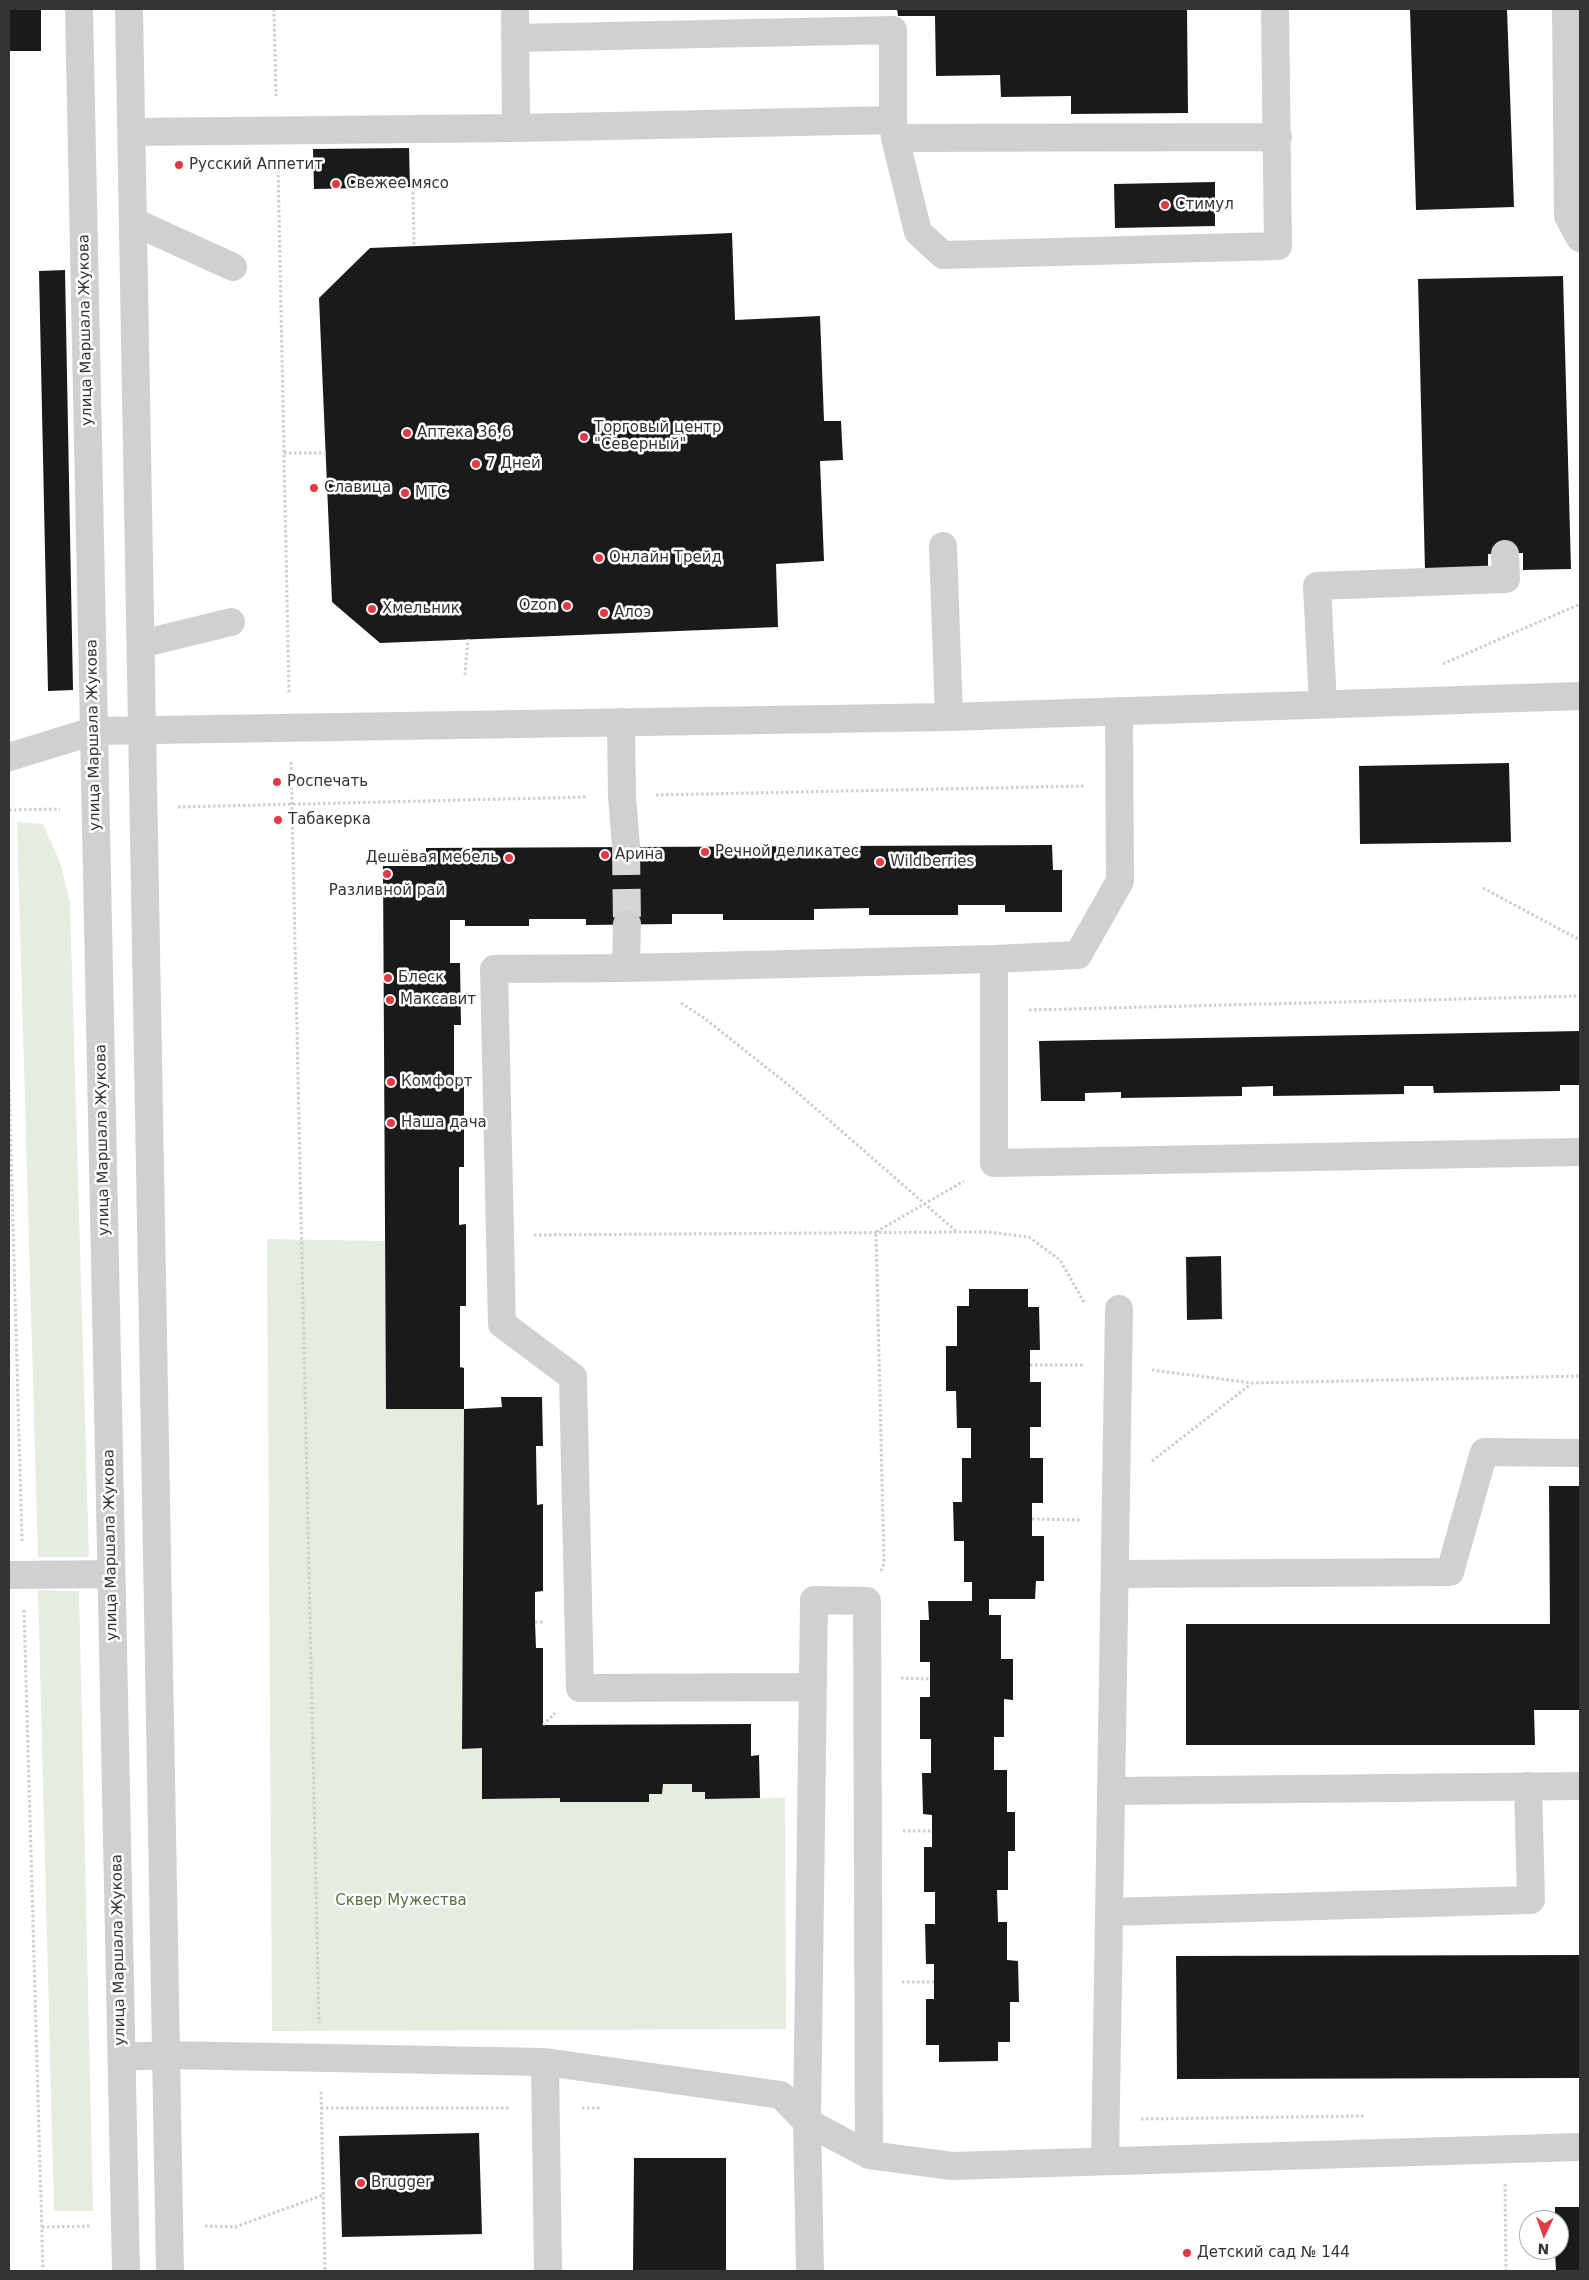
<!DOCTYPE html>
<html>
<head>
<meta charset="utf-8">
<style>
  body { margin:0 }
  #map { position:relative; width:1589px; height:2280px; overflow:hidden; background:#fff; font-family:"DejaVu Sans",sans-serif }
  canvas { display:block }
  .frame { position:absolute; inset:0; border:10px solid #333; pointer-events:none }
  .north { position:absolute; left:1519px; top:2210px; width:50px; height:50px; box-sizing:border-box; background:#fff; border:1px solid #adadad; border-radius:50%; rotate:183deg; font-size:14px; font-weight:700; line-height:20px; text-align:center; color:#333 }
  .north::after { content:''; display:block; margin:auto; width:18px; height:22px; background:#e63946; clip-path:polygon(50% 0,100% 100%,50% 72%,0 100%) }
</style>
</head>
<body>
<div id="map">
<canvas width="1589" height="2280"></canvas>
<div class="frame"></div>
<div class="north">N</div>
</div>
<script>
const ctx = document.querySelector('canvas').getContext('2d');
ctx.lineJoin = 'round';
function paint(path, color) { ctx.fillStyle = color; ctx.fill(path, 'evenodd'); }
const toPath = rows => new Path2D(rows.map(r => 'M' + r).join(''));
function trace(path, color, width, dash) { ctx.strokeStyle = color; ctx.lineWidth = width; ctx.lineCap = dash ? 'butt' : 'round'; ctx.setLineDash(dash || []); ctx.stroke(path); }
function label(font, color, halo, rows, align = 'center') {
  ctx.font = font + ' "DejaVu Sans",sans-serif'; ctx.lineWidth = 5; ctx.setLineDash([]); ctx.textBaseline = 'middle'; ctx.strokeStyle = halo; ctx.fillStyle = color; for (const [text, x, y, turn = 0] of rows) {
    ctx.save(); ctx.translate(x, y); ctx.rotate((+turn || 0) * Math.PI / 180); ctx.textAlign = isNaN(turn) ? turn : align; if (halo) ctx.strokeText(text, 0, 0); ctx.fillText(text, 0, 0); ctx.restore();
  }
}
paint(toPath([
  [17,822,43,824,60,862,70,903,89,1557,38,1557],
  [267,1239,385,1241,386,1409,464,1409,462,1748,482,1748,483,1799,560,1798,561,1802,649,1802,649,1794,662,1794,663,1784,692,1784,692,1792,705,1792,706,1799,785,1798,786,2029,272,2031],
  [38,1590,79,1591,93,2211,54,2211]
]), '#e6ecdf');
paint(toPath([
  [9,9,41,9,41,51,9,51],
  [897,9,1187,9,1188,113,1071,114,1071,96,1001,97,1000,75,936,76,935,16,898,16],
  [1410,9,1507,9,1514,207,1416,210],
  [409,148,410,187,314,189,313,149],
  [1215,182,1215,226,1115,228,1114,184],
  [732,233,735,320,820,316,824,421,841,421,843,460,820,461,824,561,776,564,778,627,380,643,332,602,319,298,370,248],
  [65,270,73,690,48,691,39,271],
  [1563,276,1571,569,1523,570,1523,553,1488,554,1488,569,1425,571,1418,279],
  [1509,763,1511,842,1360,844,1359,766],
  [1052,845,1053,870,1062,870,1062,912,1005,912,1005,905,958,905,958,915,869,915,869,908,814,909,814,920,723,920,723,914,672,914,672,924,586,925,586,919,529,919,529,926,465,926,465,920,450,920,450,963,460,963,461,1025,454,1025,454,1079,464,1078,464,1167,459,1167,459,1225,466,1224,466,1306,460,1306,460,1367,464,1368,464,1409,386,1409,383,866,426,866,426,848],
  [1580,1031,1580,1085,1560,1085,1560,1091,1434,1093,1433,1086,1404,1086,1404,1094,1273,1096,1273,1086,1242,1087,1242,1096,1121,1098,1121,1092,1085,1093,1085,1101,1041,1101,1039,1041],
  [1221,1256,1222,1319,1187,1320,1186,1257],
  [969,1289,1028,1289,1028,1307,1039,1307,1040,1350,1030,1350,1030,1382,1041,1382,1041,1427,1030,1427,1030,1458,1043,1458,1043,1503,1032,1503,1032,1536,1044,1536,1044,1581,1036,1581,1035,1599,989,1599,989,1615,1001,1615,1001,1659,1013,1659,1013,1700,1004,1699,1004,1737,994,1737,994,1770,1007,1770,1007,1812,1015,1812,1015,1851,1008,1851,1008,1890,997,1890,998,1922,1007,1922,1007,1960,1018,1961,1019,2002,1010,2002,1010,2042,998,2042,998,2061,939,2062,939,2045,926,2045,926,1999,934,1999,934,1964,926,1964,925,1924,935,1924,935,1892,924,1892,924,1847,932,1847,932,1815,923,1814,922,1773,931,1773,931,1739,920,1739,920,1697,930,1697,930,1662,920,1662,920,1620,929,1620,928,1601,972,1601,972,1582,964,1582,964,1541,954,1541,953,1502,962,1502,962,1458,971,1458,971,1428,957,1428,956,1391,946,1391,946,1346,957,1346,957,1306,969,1306],
  [501,1397,542,1397,543,1446,536,1446,537,1505,543,1504,543,1591,535,1592,535,1622,536,1648,543,1648,543,1725,751,1724,751,1756,759,1755,760,1798,705,1799,705,1792,692,1792,692,1784,663,1784,662,1794,649,1794,649,1802,560,1802,560,1798,482,1799,482,1748,462,1749,464,1409,502,1407],
  [1549,1486,1580,1486,1580,1710,1534,1710,1535,1745,1186,1745,1186,1624,1550,1624],
  [1580,1955,1580,2078,1177,2079,1176,1956],
  [479,2133,482,2234,342,2237,339,2136],
  [634,2158,726,2158,726,2271,633,2271],
  [1555,2207,1580,2207,1580,2271,1556,2271,1555,2250,1559,2250,1559,2220,1555,2220]
]), '#1a1a1a');
trace(toPath([
  [626,847,627,924]
]), '#d6d6d6', 28, [28, 14]);
trace(toPath([
  [274,9,276,96],
  [278,165,289,694],
  [413,192,414,247],
  [284,453,326,453],
  [1443,664,1580,604],
  [465,675,468,639],
  [291,762,319,2023],
  [656,795,1084,786],
  [178,807,587,797],
  [9,810,60,809],
  [1483,888,1580,940],
  [681,1003,704,1018,791,1087,957,1232],
  [1029,1010,1580,996],
  [9,1084,22,1541],
  [534,1235,958,1232,988,1232,1029,1237,1060,1260,1085,1304],
  [1030,1365,1084,1365],
  [1152,1370,1252,1383,1580,1376],
  [1152,1461,1251,1384],
  [1032,1519,1081,1520],
  [881,1571,884,1563,876,1232,964,1181],
  [24,1610,43,2271],
  [535,1622,545,1622],
  [901,1678,930,1679],
  [543,1725,555,1713],
  [903,1831,932,1831],
  [902,1982,934,1982],
  [321,2092,325,2271],
  [321,2108,510,2108],
  [582,2108,600,2108],
  [1141,2119,1364,2116],
  [1505,2184,1506,2271],
  [205,2226,235,2227,323,2195],
  [42,2227,91,2226]
]), '#cdcdcd', 3, [2.5, 2.5]);
trace(toPath([
  [79,9,126,2271],
  [129,9,170,2271],
  [515,9,516,128],
  [1566,9,1568,216,1580,238],
  [515,38,893,30,893,120],
  [132,132,516,128,893,120,895,138,918,232,943,255,1278,246,1275,9],
  [895,138,1278,137],
  [134,222,233,267],
  [943,546,949,717],
  [141,644,231,622],
  [1323,704,1317,586,1506,579,1505,554],
  [621,722,622,796,626,847],
  [9,757,94,731,949,717,1580,696],
  [627,924,626,968,994,959,1078,955,1120,881,1119,711],
  [994,959,994,1163,1580,1152],
  [626,968,494,969,502,1324,573,1377,580,1688,813,1687],
  [1115,1574,1450,1572,1484,1452,1580,1453],
  [9,1575,111,1574],
  [1111,1791,1580,1786],
  [1109,1912,1531,1900,1528,1786],
  [122,2057,166,2055,545,2062,781,2095,807,2122,869,2155,952,2166,1580,2147],
  [545,2062,548,2271],
  [1105,2161,1119,1309],
  [810,2271,807,2122,814,1600,867,1601,869,2155]
]), '#d0d0d0', 28);
for (const [x, y, r, color] of [
  [179,165,5,"#e63946"],
  [336,184,5,"#e63946"],
  [1165,205,5,"#e63946"],
  [407,433,5,"#e63946"],
  [584,437,5,"#e63946"],
  [476,464,5,"#e63946"],
  [314,488,5,"#e63946"],
  [405,493,5,"#e63946"],
  [599,558,5,"#e63946"],
  [567,606,5,"#e63946"],
  [372,609,5,"#e63946"],
  [604,613,5,"#e63946"],
  [277,782,5,"#e63946"],
  [278,820,5,"#e63946"],
  [705,852,5,"#e63946"],
  [605,855,5,"#e63946"],
  [509,858,5,"#e63946"],
  [880,862,5,"#e63946"],
  [387,874,5,"#e63946"],
  [388,978,5,"#e63946"],
  [390,1000,5,"#e63946"],
  [391,1082,5,"#e63946"],
  [391,1123,5,"#e63946"],
  [361,2183,5,"#e63946"],
  [1187,2253,5,"#e63946"]
]) { const dot = new Path2D(); dot.arc(x, y, r, 0, 2 * Math.PI); ctx.fillStyle = color; ctx.fill(dot); trace(dot, '#fff', 2); }
label('15px', '#333', '#fff', [
  ["Русский Аппетит",189,165],
  ["Свежее мясо",346,184],
  ["Стимул",1175,205],
  ["Торговый центр",594,428],
  ["\"Северный\"",594,445],
  ["Аптека 36,6",417,433],
  ["7 Дней",486,464],
  ["Славица",324,488],
  ["МТС",415,493],
  ["Онлайн Трейд",609,558],
  ["Ozon",557,606,"right"],
  ["Хмельник",382,609],
  ["Алоэ",614,613],
  ["Роспечать",287,782],
  ["Табакерка",288,820],
  ["Речной деликатес",715,852],
  ["Арина",615,855],
  ["Дешёвая мебель",499,858,"right"],
  ["Wildberries",890,862],
  ["Разливной рай",387,891,"center"],
  ["Блеск",398,978],
  ["Максавит",400,1000],
  ["Комфорт",401,1082],
  ["Наша дача",401,1123],
  ["Brugger",371,2183],
  ["Детский сад № 144",1197,2253]
], 'left');
label('15px', '#333', '#fff', [
  ["улица Маршала Жукова",86,330,-91],
  ["улица Маршала Жукова",94,735,-91],
  ["улица Маршала Жукова",103,1140,-91],
  ["улица Маршала Жукова",111,1545,-91],
  ["улица Маршала Жукова",119,1950,-91]
]);
label('15px', '#56703f', '#fff', [
  ["Сквер Мужества",401,1901]
]);
</script>
</body>
</html>
